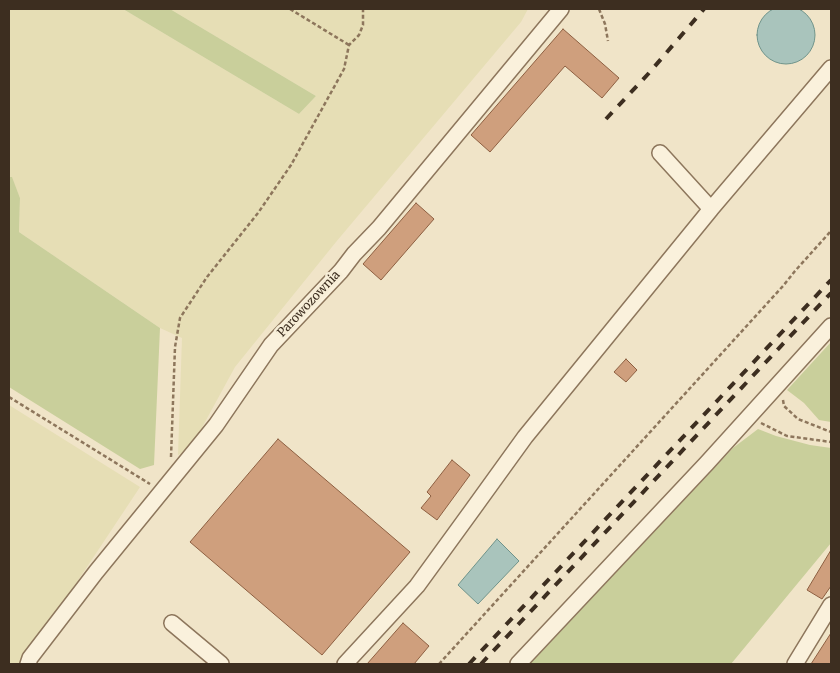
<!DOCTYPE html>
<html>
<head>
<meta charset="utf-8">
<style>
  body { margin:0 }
  #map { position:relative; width:840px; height:673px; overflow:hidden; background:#f0e4c8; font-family:Merriweather,serif }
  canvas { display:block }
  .frame { position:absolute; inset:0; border:10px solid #3d2e20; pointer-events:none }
</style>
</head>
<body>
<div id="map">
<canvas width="840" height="673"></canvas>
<div class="frame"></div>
</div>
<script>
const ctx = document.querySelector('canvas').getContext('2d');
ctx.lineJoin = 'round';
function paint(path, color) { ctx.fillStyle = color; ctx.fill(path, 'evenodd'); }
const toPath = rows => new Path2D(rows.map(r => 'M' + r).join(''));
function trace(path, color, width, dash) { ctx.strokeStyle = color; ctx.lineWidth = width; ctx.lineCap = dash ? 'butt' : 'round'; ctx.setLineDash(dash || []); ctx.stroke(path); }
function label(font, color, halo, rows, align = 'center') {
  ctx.font = font + ' Merriweather,serif'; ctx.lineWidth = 5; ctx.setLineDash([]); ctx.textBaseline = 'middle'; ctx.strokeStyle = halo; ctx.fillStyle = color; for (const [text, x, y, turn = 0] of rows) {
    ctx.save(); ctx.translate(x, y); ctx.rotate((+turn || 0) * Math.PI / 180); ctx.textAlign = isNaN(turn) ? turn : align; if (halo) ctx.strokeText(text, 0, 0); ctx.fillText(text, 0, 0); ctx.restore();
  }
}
paint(toPath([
  [9,9,123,9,299,114,316,96,170,9,528,9,521,22,336,242,235,367,199,433,183,453,178,455,182,338,160,328,19,232,20,198,12,178,9,177],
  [9,405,140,487,75,585,20,664,9,664]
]), '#e6deb5');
paint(toPath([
  [123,9,170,9,316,96,299,114],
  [9,177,12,177,20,198,19,232,160,328,154,465,140,469,9,387],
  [831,342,831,422,819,420,804,403,787,390],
  [758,429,776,436,810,445,831,448,831,543,731,664,530,664,733,448]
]), '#c9cf9b');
const water = toPath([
  '757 35a29 29 0 1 1 58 0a29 29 0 1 1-58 0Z',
  [497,539,519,561,478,604,458,585,497,539]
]);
paint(water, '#a9c4bc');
trace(water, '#6f938a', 1);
const building = toPath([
  [563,29,619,78,602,98,565,66,490,152,471,135,563,29],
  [416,203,434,219,381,280,363,264,416,203],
  [626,359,637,370,626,382,614,372,626,359],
  [278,439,410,552,322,655,190,542,278,439],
  [452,460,470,475,437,520,421,508,431,496,427,492,452,460],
  [831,550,831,586,822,599,807,590,831,550],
  [403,623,429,646,414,664,367,664,403,623],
  [831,633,831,664,811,664,831,633]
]);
paint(building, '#cf9f7d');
trace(building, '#8d5f41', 1);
const minor = toPath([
  [711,209,831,68],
  [172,623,221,664],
  [28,664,30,658,96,572,216,425,271,345,341,271,354,254,379,228,561,9],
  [345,664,417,586,473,509,525,437,711,209,660,153],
  [518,664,707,463,831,326],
  [795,664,831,605]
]);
trace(minor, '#8d765c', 18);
trace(toPath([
  [290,9,349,45],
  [599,9,605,24,608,41],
  [9,397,150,484],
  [783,400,784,406,798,419,831,432],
  [761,423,787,436,831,442],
  [171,457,175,347,180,318,207,277,258,213,291,165,344,69,349,45,359,35,363,25,363,9],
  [439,664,783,286,795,271,831,231]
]), '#8d765c', 2.5, [4, 2.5]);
trace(minor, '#faf1dc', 15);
trace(toPath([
  [606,119,649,73,704,9],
  [469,664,831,280],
  [481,664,831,293]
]), '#3d2e20', 4, [9, 9]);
label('12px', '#3d2e20', '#f7eed8', [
  ["Parowozownia",309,304,-47]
]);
</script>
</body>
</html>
